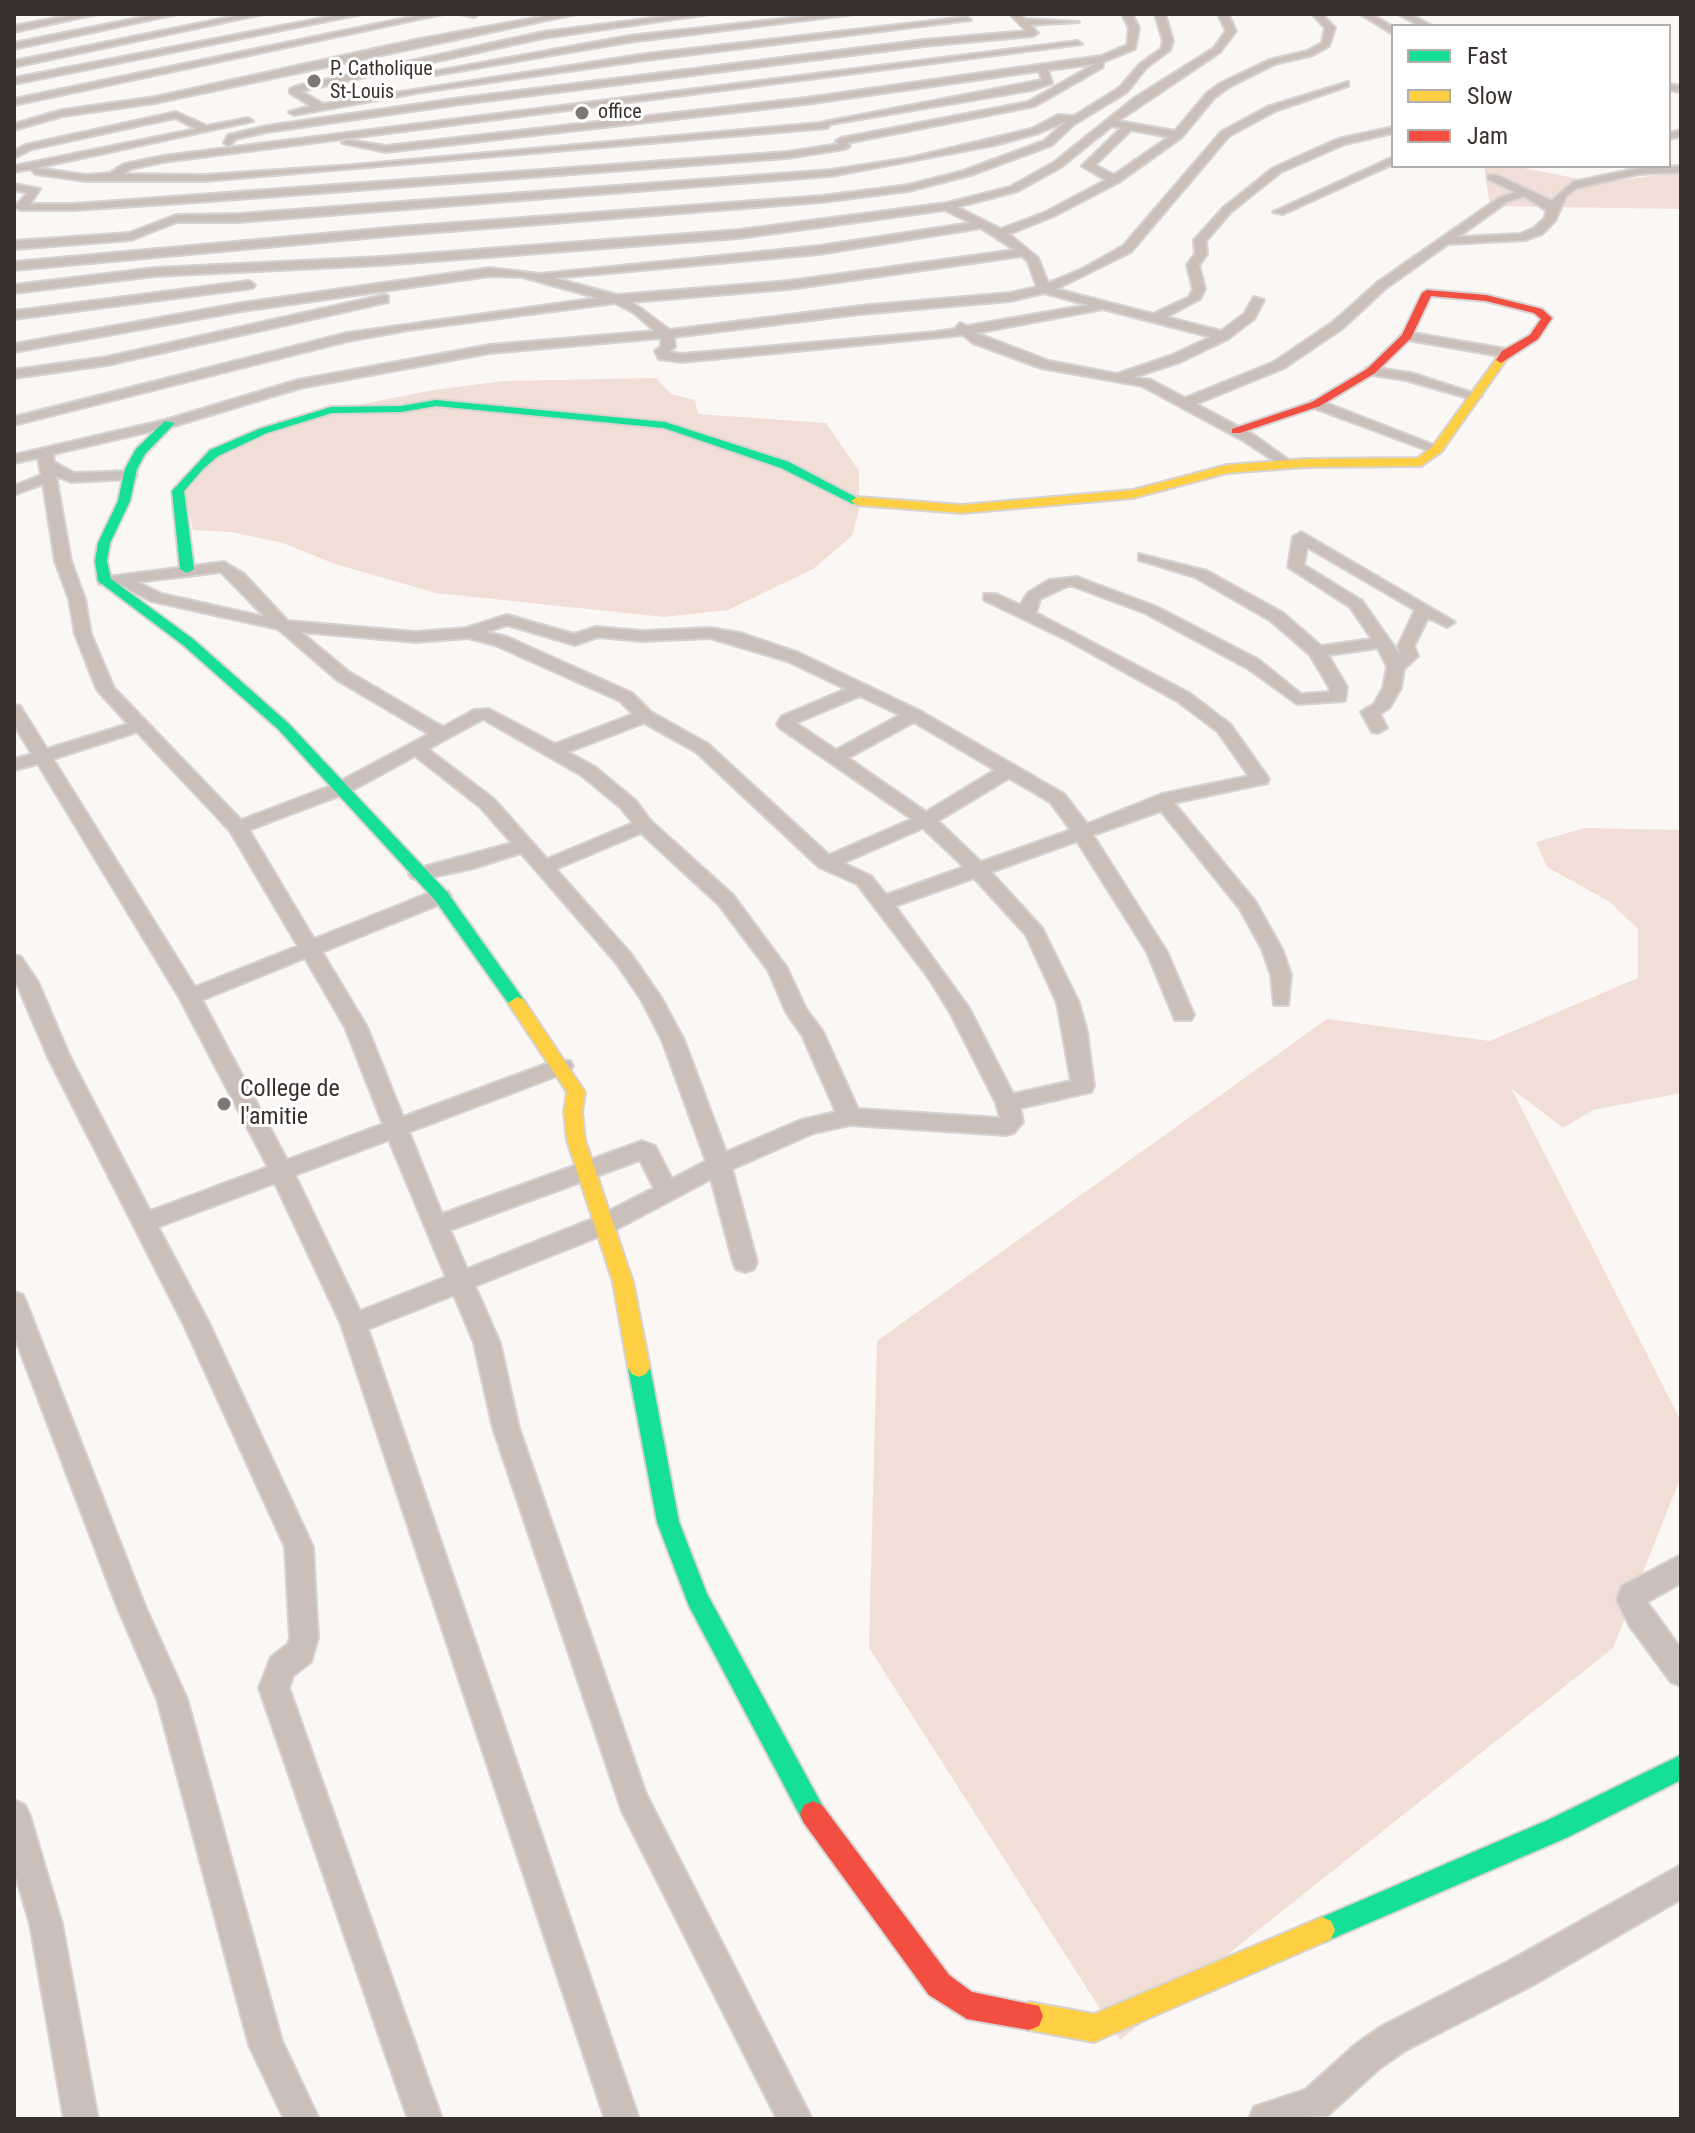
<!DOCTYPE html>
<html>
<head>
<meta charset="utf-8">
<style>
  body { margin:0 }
  #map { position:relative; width:1695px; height:2133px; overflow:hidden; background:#fbf7f5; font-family:"Roboto Condensed",sans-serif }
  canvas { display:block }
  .frame { position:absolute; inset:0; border:16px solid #39312e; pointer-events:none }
  .legend { position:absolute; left:1391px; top:24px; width:280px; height:144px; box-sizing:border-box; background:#fff; border:2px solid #b0adab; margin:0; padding:10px 14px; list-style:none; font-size:24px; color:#39312e }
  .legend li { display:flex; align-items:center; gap:16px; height:40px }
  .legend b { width:40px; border:2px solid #b0adab }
</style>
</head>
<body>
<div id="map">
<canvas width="1695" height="2133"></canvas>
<div class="frame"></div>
<ul class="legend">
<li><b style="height:10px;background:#16e098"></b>Fast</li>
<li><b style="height:10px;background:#ffcf43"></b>Slow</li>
<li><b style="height:10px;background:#f24e42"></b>Jam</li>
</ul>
</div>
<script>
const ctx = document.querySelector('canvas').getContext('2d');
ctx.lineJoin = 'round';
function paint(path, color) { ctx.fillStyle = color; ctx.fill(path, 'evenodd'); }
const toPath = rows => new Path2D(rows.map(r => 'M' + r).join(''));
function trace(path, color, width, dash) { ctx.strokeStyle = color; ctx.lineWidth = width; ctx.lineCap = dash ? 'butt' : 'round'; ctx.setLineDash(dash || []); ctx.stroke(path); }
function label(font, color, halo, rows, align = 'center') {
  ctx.font = font + ' "Roboto Condensed",sans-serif'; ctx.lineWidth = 6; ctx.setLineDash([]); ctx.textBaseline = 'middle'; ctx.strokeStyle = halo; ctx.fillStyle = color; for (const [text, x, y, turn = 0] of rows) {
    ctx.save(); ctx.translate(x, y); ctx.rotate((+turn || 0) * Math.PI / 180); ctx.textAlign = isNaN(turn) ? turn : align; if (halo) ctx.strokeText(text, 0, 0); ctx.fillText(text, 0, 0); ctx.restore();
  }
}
paint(toPath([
  [1484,166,1514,166,1599,183,1681,172,1681,209,1490,206],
  [656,378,671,394,695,400,698,414,826,423,859,471,859,510,852,536,813,569,728,610,664,617,436,593,335,564,283,543,232,532,193,530,183,485,224,447,339,409,433,390,504,381],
  [1585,828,1681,830,1681,1093,1593,1110,1563,1128,1511,1088,1681,1421,1681,1476,1613,1648,1120,2040,869,1648,877,1341,1327,1019,1490,1041,1638,978,1638,929,1610,902,1547,867,1536,842]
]), '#f1ded6');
const street = toPath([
  [78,14,97,14,14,32,14,26,78,14],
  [158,14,177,14,14,49,14,43,158,14],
  [245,14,263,14,14,67,14,61,245,14],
  [343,14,362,14,14,84,14,78,343,14],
  [425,14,443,14,14,105,14,99,425,14],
  [460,14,479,14,474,17,460,14],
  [556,14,576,14,155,103,63,116,14,130,14,124,62,110,155,97,415,40,556,14],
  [684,14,710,14,543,38,301,91,323,104,646,54,966,17,971,20,646,60,422,92,294,115,289,112,311,106,290,93,290,89,297,86,543,32,684,14],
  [826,14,855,14,629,42,436,75,431,72,629,36,826,14],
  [1010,14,1020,14,1025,19,1079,22,1030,25,1038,33,1033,36,924,46,454,105,267,132,236,139,229,146,224,143,228,135,267,126,454,99,924,40,1026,31,1010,14],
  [1122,14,1132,14,1139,28,1135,49,1103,62,1103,67,1035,106,847,143,850,146,845,149,787,158,198,202,74,210,20,210,14,207,28,193,14,190,14,184,40,189,30,204,74,204,787,152,839,144,836,141,841,138,1028,102,1095,64,1048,70,1052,83,1032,90,831,124,827,128,204,181,86,181,35,174,31,169,14,172,14,166,196,129,175,118,32,149,14,158,14,151,25,145,176,112,207,126,248,118,253,121,36,168,86,175,110,173,124,164,163,156,1077,41,1082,44,163,162,131,169,123,174,204,175,353,165,819,123,1042,80,1039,71,806,104,386,152,342,143,347,140,386,146,806,98,1101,56,1127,45,1129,28,1122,14],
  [1155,14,1165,14,1173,41,1170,50,1146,68,1127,92,1073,125,1052,145,971,175,908,191,822,202,399,235,14,270,14,262,399,227,822,196,908,185,963,171,1044,141,1066,121,1039,133,995,145,831,176,239,222,177,222,131,240,14,249,14,241,129,233,176,215,239,214,831,170,909,158,1031,129,1058,115,1074,116,1119,88,1140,64,1161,49,1163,41,1155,14],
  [1218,14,1228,14,1236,31,1220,52,1118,121,1175,131,1207,93,1221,83,1269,60,1307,51,1322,43,1325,28,1312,14,1322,14,1335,28,1329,46,1313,55,1275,64,1229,87,1215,97,1182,137,1119,182,1054,216,1009,234,1038,258,1048,283,1082,269,1123,246,1221,132,1267,107,1348,82,1348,86,1275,111,1229,136,1131,252,1056,289,1153,314,1189,297,1193,289,1187,265,1195,254,1194,240,1223,208,1273,168,1338,139,1393,127,1393,133,1345,144,1281,172,1231,212,1206,241,1207,254,1199,265,1205,289,1200,299,1166,317,1221,331,1244,314,1254,297,1264,300,1254,319,1228,339,1180,362,1134,377,1151,380,1185,398,1274,362,1333,322,1378,282,1499,198,1515,192,1488,179,1488,175,1496,175,1552,201,1573,182,1639,168,1681,166,1681,172,1639,174,1577,188,1566,196,1555,221,1542,234,1525,240,1448,244,1386,288,1343,328,1284,368,1196,404,1254,435,1290,461,1292,464,1285,468,1244,441,1142,386,1041,368,973,343,963,335,682,362,659,359,655,351,661,346,661,338,490,353,300,388,174,426,53,454,54,462,74,473,130,471,137,475,130,479,71,482,56,476,71,561,85,599,91,634,114,688,241,820,333,785,429,734,337,680,278,629,151,601,119,584,99,584,99,578,224,562,244,574,288,621,416,632,466,628,507,615,574,634,596,627,642,631,710,628,740,633,799,653,920,711,1064,794,1087,824,1162,794,1249,776,1218,732,1177,701,1069,641,984,600,984,594,996,594,1020,605,1028,593,1049,580,1077,577,1157,607,1259,660,1301,694,1330,692,1329,687,1310,655,1271,621,1195,577,1139,560,1139,554,1207,571,1283,613,1321,646,1372,639,1350,607,1288,567,1293,537,1301,532,1455,622,1447,627,1428,618,1414,646,1418,656,1404,669,1401,688,1390,707,1380,714,1387,728,1378,733,1372,732,1361,712,1374,704,1383,688,1387,667,1378,648,1328,655,1347,687,1345,701,1297,704,1247,668,1145,613,1070,585,1040,599,1036,613,1189,693,1230,724,1269,779,1267,783,1174,803,1255,901,1282,949,1291,975,1288,1005,1274,1005,1271,975,1262,949,1240,909,1161,811,1093,835,1167,952,1194,1015,1191,1020,1175,1020,1147,952,1077,841,991,872,1042,928,1079,1003,1087,1032,1094,1086,1091,1092,1020,1108,1023,1122,1014,1133,1006,1135,850,1125,814,1133,732,1169,757,1262,754,1269,745,1272,736,1269,733,1262,711,1179,613,1231,475,1286,500,1343,519,1428,646,1794,812,2119,777,2119,622,1811,493,1428,474,1343,454,1295,368,1329,639,2119,605,2119,341,1324,275,1183,158,1227,209,1323,313,1547,318,1638,311,1662,293,1676,289,1688,442,2119,408,2119,259,1688,271,1657,288,1644,290,1638,285,1547,183,1323,48,1057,14,977,14,955,21,957,38,982,70,1057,150,1211,268,1167,179,997,38,764,14,770,14,759,32,754,14,725,14,705,20,706,47,749,128,724,97,690,75,634,69,599,55,561,43,484,14,495,14,486,41,475,38,458,14,463,14,455,165,420,298,380,490,345,655,331,634,313,615,303,409,330,348,341,14,425,14,417,347,333,598,298,522,277,490,276,242,311,14,352,14,344,242,303,490,268,540,274,819,246,971,223,945,210,739,238,381,265,155,276,14,293,14,285,155,268,381,257,739,230,947,203,1010,187,1053,163,1133,99,1214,48,1226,31,1218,14],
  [1112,126,1121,128,1082,166,1106,180,1046,212,1001,229,957,207,1018,191,1061,167,1112,126],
  [1131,130,1169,137,1114,175,1095,165,1131,130],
  [1524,196,1546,210,1545,218,1534,228,1520,234,1458,237,1507,202,1524,196],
  [981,228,1015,250,789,281,617,295,554,278,819,254,981,228],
  [1022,256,1028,262,1037,287,1010,293,860,306,670,330,632,302,789,289,1022,256],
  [1044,293,1088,305,967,326,960,323,955,329,935,332,682,354,669,352,675,347,674,337,860,314,1010,301,1044,293],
  [1103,309,1211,337,1170,356,1117,374,1049,361,976,333,1103,309],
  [1307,547,1415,610,1398,646,1400,655,1362,601,1304,565,1307,547],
  [221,572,265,617,162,594,137,582,221,572],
  [507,625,575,645,598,637,642,641,710,638,787,661,846,689,782,716,777,724,780,728,912,819,829,855,708,744,651,712,632,693,507,637,486,632,507,625],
  [301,632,416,642,468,638,495,645,620,701,633,714,555,744,489,709,474,710,443,727,349,672,301,632],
  [860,696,900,715,836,750,796,723,860,696],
  [483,719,581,775,621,808,633,823,547,859,494,799,428,749,483,719],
  [914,722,995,770,926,812,848,758,914,722],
  [644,723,696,752,819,867,857,884,928,977,951,1014,996,1103,1000,1118,858,1109,823,1032,806,1009,787,968,733,895,651,821,635,800,595,767,568,752,644,723],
  [137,732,230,831,298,946,195,987,53,759,137,732],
  [415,756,480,807,512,843,412,870,409,874,412,878,419,880,474,868,521,853,617,964,642,1001,662,1040,706,1161,672,1179,655,1146,642,1141,442,1214,409,1132,570,1071,573,1066,570,1061,554,1061,403,1117,367,1027,322,952,448,901,451,896,448,891,434,891,314,939,249,830,347,793,415,756],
  [1009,778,1050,802,1071,830,981,862,938,821,1009,778],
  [923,828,964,867,886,895,871,876,843,863,923,828],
  [641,833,719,905,768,970,786,1012,802,1035,836,1112,801,1120,726,1152,684,1040,662,999,631,954,556,869,641,833],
  [974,878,1026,935,1057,1003,1071,1081,1013,1094,969,1008,895,906,974,878],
  [305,958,345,1027,383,1124,287,1160,202,1000,305,958],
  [389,1140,446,1277,360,1311,295,1175,389,1140],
  [640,1160,654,1188,597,1217,467,1269,450,1230,640,1160],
  [1360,14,1371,14,1393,27,1393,34,1360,14],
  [1398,14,1410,14,1432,26,1420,26,1398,14],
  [1669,84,1681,86,1681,92,1669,90,1669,84],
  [1681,130,1681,136,1669,139,1669,133,1681,130],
  [1393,157,1393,164,1283,214,1273,212,1393,157],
  [249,281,255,285,253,288,14,319,14,311,249,281],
  [384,295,388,296,388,302,107,365,14,378,14,370,107,357,384,295],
  [1407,332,1506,349,1513,353,1506,357,1402,339,1400,336,1407,332],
  [1371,367,1411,373,1482,396,1475,400,1405,380,1366,374,1366,368,1371,367],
  [1311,401,1321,401,1444,449,1432,452,1311,407,1311,401],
  [14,1292,23,1295,26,1302,145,1606,187,1699,282,2041,319,2119,284,2119,249,2045,157,1699,117,1606,14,1335,14,1292],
  [1681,1555,1681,1583,1647,1602,1681,1649,1681,1686,1671,1682,1629,1625,1617,1600,1622,1586,1681,1555],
  [14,1800,25,1805,30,1816,62,1924,98,2119,64,2119,30,1924,14,1870,14,1800],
  [1681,1865,1681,1899,1533,1985,1406,2050,1380,2068,1327,2116,1249,2119,1254,2107,1305,2090,1356,2044,1382,2026,1509,1961,1681,1865]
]);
const fast = toPath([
  [436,400,665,422,789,462,863,501,853,504,781,468,664,428,436,406,401,412,332,413,267,433,218,456,203,469,184,491,194,569,187,573,180,569,172,491,210,450,259,429,331,407,401,406,436,400],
  [165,421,175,423,145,454,137,469,130,501,110,543,107,561,111,579,193,639,288,723,447,892,523,999,526,1003,523,1007,511,1007,435,900,278,729,183,645,98,581,95,561,98,543,118,501,125,469,136,449,165,421],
  [639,1359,646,1362,650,1368,679,1522,707,1594,822,1805,826,1814,822,1823,813,1827,804,1823,689,1606,657,1522,628,1368,632,1362,639,1359],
  [1681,1755,1681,1780,1566,1838,1322,1943,1313,1939,1309,1930,1313,1921,1548,1820,1681,1755]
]);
const slow = toPath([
  [1497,358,1506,360,1441,452,1421,466,1305,467,1227,473,1133,498,962,513,857,505,851,501,857,497,962,505,1133,490,1227,465,1305,459,1418,458,1433,446,1497,358],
  [517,997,523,999,585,1092,582,1112,585,1140,633,1282,650,1368,646,1374,639,1377,632,1374,628,1368,613,1282,567,1140,564,1112,567,1092,508,1003,517,997],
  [1322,1917,1331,1921,1335,1930,1331,1939,1094,2042,1029,2030,1019,2026,1015,2016,1019,2006,1029,2002,1094,2014,1322,1917]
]);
const jam = toPath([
  [1427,290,1486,295,1542,309,1552,318,1538,339,1501,363,1496,360,1502,351,1530,335,1541,319,1534,313,1486,301,1431,296,1411,338,1375,373,1320,406,1240,433,1232,433,1232,429,1312,402,1367,369,1402,335,1422,293,1427,290],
  [813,1801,822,1805,949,1975,972,1992,1039,2006,1043,2016,1039,2026,1029,2030,967,2019,929,1995,804,1823,800,1814,804,1805,813,1801]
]);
trace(street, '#d7d3d2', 4);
trace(fast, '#d7d3d2', 4);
trace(slow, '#d7d3d2', 4);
trace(jam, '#d7d3d2', 4);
paint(street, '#cbbfba');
paint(fast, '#16e098');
paint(slow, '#ffcf43');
paint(jam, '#f24e42');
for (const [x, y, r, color] of [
  [314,81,8,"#7d7674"],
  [582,113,8,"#7d7674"],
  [224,1104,8,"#7d7674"]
]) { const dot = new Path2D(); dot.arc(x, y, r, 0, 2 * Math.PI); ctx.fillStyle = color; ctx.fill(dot); trace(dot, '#fff', 3); }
label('20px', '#39312e', '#fff', [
  ["P. Catholique",330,70],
  ["St-Louis",330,93],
  ["office",598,113]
], 'left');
label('24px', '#39312e', '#fff', [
  ["College de",240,1090],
  ["l'amitie",240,1118]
], 'left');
</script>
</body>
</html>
